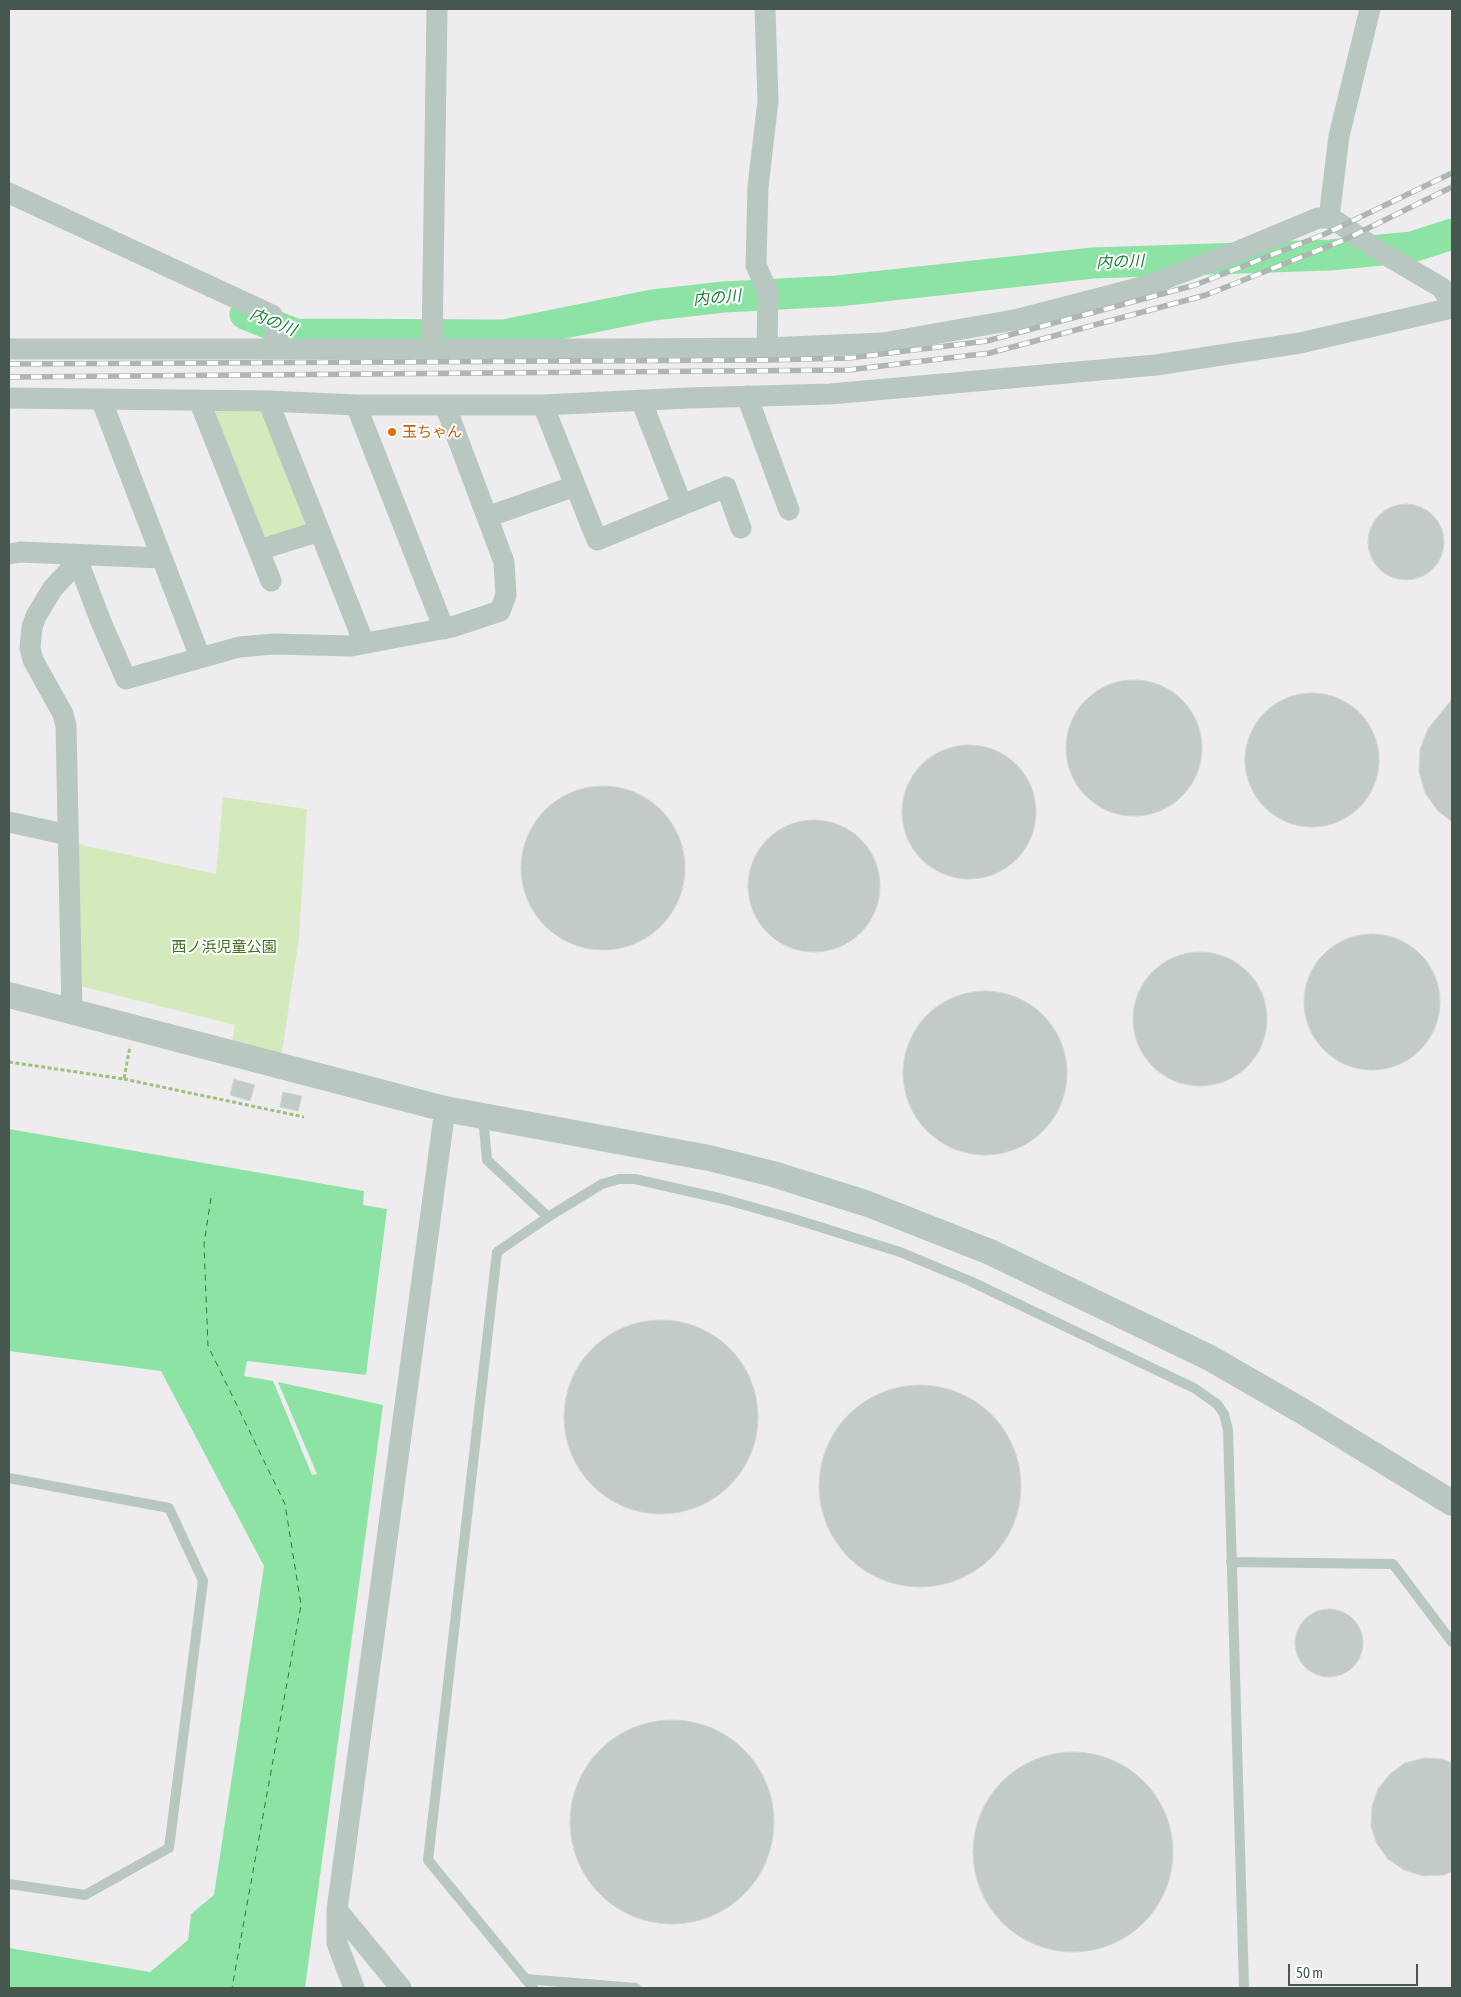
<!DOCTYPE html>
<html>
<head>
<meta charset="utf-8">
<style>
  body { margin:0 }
  #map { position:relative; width:1461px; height:1997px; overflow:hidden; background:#eeecee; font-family:"Asap Condensed",sans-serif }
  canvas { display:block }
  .frame { position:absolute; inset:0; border:10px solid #46574f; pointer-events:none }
  .scale { position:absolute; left:1288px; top:1964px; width:130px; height:22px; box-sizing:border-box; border:2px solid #46574f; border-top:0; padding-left:6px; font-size:15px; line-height:18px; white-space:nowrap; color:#46574f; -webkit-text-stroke:4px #fff; paint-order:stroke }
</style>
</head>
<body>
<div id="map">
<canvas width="1461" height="1997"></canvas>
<div class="frame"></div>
<div class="scale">50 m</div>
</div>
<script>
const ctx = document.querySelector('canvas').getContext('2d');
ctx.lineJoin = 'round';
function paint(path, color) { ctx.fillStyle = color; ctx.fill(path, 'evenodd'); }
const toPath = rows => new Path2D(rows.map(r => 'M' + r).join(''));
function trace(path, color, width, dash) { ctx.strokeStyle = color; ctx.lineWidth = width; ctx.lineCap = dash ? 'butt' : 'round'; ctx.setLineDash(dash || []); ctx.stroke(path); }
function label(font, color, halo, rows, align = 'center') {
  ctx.font = font + ' "Asap Condensed","Noto Sans JP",sans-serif'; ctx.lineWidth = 4; ctx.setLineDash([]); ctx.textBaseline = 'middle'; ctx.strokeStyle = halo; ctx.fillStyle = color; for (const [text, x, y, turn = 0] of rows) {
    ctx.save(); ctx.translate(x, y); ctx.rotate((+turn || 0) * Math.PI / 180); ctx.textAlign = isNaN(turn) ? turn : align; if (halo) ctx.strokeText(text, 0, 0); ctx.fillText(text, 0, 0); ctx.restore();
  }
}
paint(toPath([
  [215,408,259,408,266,413,311,526,260,541,209,417],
  [223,797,307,809,299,938,280,1066,230,1053,235,1025,72,984,68,842,216,874]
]), '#d5eabc');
paint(toPath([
  [9,1129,364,1191,363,1205,387,1209,366,1375,247,1361,244,1376,273,1381,312,1475,317,1474,278,1382,383,1405,305,1988,9,1988,9,1948,150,1972,188,1940,191,1914,214,1895,264,1566,161,1371,9,1351]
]), '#8de3a4');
trace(toPath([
  [245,314,295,334,504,335,653,305,724,297,837,291,1093,263,1330,255,1412,247,1452,234]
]), '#8de3a4', 31);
trace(toPath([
  [211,1198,204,1244,208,1346,285,1504,301,1605,232,1988]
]), '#178435', 1, [6, 5]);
const building = toPath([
  '1368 542a38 38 0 1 1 76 0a38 38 0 1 1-76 0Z',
  '1066 748a68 68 0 1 1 136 0a68 68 0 1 1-136 0Z',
  '1245 760a67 67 0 1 1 134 0a67 67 0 1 1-134 0Z',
  [1452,699,1452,822,1438,811,1425,793,1419,771,1420,749,1428,729,1452,699],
  '902 812a67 67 0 1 1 134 0a67 67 0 1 1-134 0Z',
  '521 868a82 82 0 1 1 164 0a82 82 0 1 1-164 0Z',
  '748 886a66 66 0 1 1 132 0a66 66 0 1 1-132 0Z',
  '1304 1002a68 68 0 1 1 136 0a68 68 0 1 1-136 0Z',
  '1133 1019a67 67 0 1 1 134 0a67 67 0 1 1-134 0Z',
  '903 1073a82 82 0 1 1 164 0a82 82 0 1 1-164 0Z',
  [234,1079,255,1085,250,1101,230,1095,234,1079],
  [283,1092,302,1096,298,1111,280,1107,283,1092],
  '564 1417a97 97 0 1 1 194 0a97 97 0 1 1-194 0Z',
  '819 1486a101 101 0 1 1 202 0a101 101 0 1 1-202 0Z',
  '1295 1643a34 34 0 1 1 68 0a34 34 0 1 1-68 0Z',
  '570 1822a102 102 0 1 1 204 0a102 102 0 1 1-204 0Z',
  '973 1852a100 100 0 1 1 200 0a100 100 0 1 1-200 0Z',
  [1424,1758,1443,1759,1452,1763,1452,1871,1444,1875,1423,1876,1404,1870,1388,1859,1377,1844,1371,1826,1372,1806,1378,1789,1390,1774,1405,1763,1424,1758]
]);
paint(building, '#c3cbc8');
trace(building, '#d0d7d5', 1);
trace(toPath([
  [9,1062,124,1079,130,1046],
  [124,1079,304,1117]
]), '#99c478', 3, [4, 2.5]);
trace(toPath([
  [483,1117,487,1160,548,1217,497,1252,428,1860,533,1988],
  [548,1217,602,1184,619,1179,635,1179,723,1199,791,1218,900,1252,970,1281,1194,1388,1217,1404,1224,1414,1228,1430,1244,1988],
  [9,1478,169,1508,203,1581,169,1848,85,1895,9,1884],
  [1231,1562,1393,1564,1452,1642],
  [525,1979,636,1988]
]), '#b8c7c0', 10);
trace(toPath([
  [765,9,768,101,758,187,756,265,768,293,767,348],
  [9,193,272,315,278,348],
  [1329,218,1339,136,1370,9],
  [432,348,437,9],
  [9,349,618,349,767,348,883,343,1019,319,1146,286,1239,251,1318,218,1329,218,1339,223,1376,249,1442,288,1452,305],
  [747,396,789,510],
  [9,398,268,401,356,405,543,405,688,398,830,394,1156,365,1300,343,1452,308],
  [101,399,200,657],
  [199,400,271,581],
  [641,400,682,505],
  [268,401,364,643],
  [356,405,444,629],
  [543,405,597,540,726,487,741,528],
  [487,517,575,486],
  [259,550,320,531],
  [9,554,20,552,162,558],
  [76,556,101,622,126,679,239,647,274,644,351,646,452,627,500,611,506,595,504,562,445,405],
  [9,822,68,835],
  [72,1013,66,726,63,714,33,660,30,648,32,627,36,616,53,588,70,570,76,556],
  [337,1910,401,1988],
  [354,1988,337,1943,337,1910,445,1109]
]), '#b8c7c0', 21);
trace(toPath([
  [9,995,445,1109,709,1158,773,1174,868,1204,990,1252,1210,1358,1302,1411,1452,1503]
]), '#b8c7c0', 26);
const rail = toPath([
  [9,364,769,360,849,358,987,341,1195,285,1325,234,1452,173],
  [9,377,848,370,990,353,1206,295,1344,240,1452,187]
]);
trace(rail, '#aeb6b3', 5.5);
trace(rail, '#fff', 4, [11]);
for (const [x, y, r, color] of [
  [392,432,5,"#e8710a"]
]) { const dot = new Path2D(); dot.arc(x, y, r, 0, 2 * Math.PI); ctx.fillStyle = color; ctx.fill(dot); trace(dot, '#fff', 2); }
label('15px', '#c56008', '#fff', [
  ["玉ちゃん",402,432]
], 'left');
label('15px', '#42711e', '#fff', [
  ["西ノ浜児童公園",224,947]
]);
label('italic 16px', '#178435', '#fff', [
  ["内の川",1120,262,-2],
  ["内の川",717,298,-5],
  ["内の川",273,322,22]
]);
</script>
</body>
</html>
